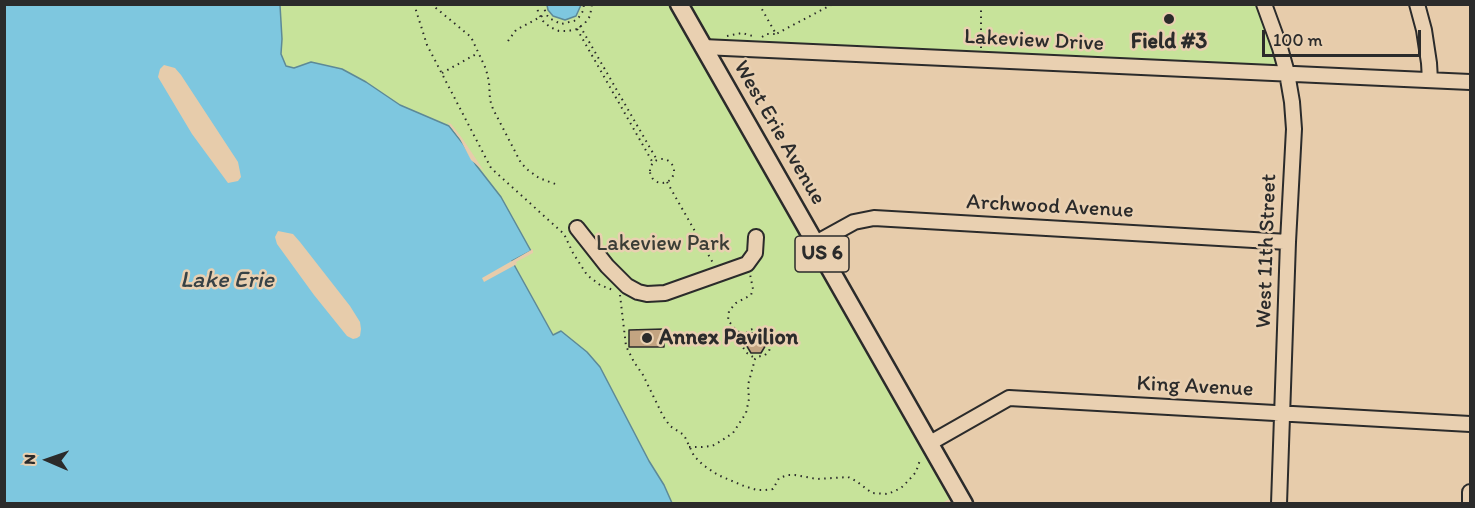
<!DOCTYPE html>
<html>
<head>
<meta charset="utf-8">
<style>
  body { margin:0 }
  #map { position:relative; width:1475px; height:508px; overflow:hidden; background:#e7ccab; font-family:Itim,sans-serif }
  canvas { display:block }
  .frame { position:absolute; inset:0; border:6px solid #2b2b2b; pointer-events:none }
  .north { position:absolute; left:18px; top:430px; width:60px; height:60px; -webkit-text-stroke:4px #e9d0b1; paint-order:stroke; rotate:272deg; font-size:16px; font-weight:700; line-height:24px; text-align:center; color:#2b2b2b }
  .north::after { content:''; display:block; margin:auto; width:21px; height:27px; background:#2b2b2b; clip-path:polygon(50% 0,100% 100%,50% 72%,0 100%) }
  .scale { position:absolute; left:1262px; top:30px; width:159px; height:27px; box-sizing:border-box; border:3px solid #2b2b2b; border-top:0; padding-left:8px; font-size:18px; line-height:21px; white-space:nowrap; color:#2b2b2b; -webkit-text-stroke:4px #e9d0b1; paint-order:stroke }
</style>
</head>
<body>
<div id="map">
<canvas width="1475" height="508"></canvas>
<div class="frame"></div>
<div class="north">N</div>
<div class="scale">100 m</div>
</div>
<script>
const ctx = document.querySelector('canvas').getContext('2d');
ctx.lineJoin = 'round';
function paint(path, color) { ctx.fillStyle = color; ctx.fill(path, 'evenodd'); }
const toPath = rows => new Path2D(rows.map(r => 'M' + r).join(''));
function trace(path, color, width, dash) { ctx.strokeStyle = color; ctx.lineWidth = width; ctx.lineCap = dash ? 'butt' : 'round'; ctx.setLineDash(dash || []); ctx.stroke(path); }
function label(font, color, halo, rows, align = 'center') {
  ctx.font = font + ' Itim,sans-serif'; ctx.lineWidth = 5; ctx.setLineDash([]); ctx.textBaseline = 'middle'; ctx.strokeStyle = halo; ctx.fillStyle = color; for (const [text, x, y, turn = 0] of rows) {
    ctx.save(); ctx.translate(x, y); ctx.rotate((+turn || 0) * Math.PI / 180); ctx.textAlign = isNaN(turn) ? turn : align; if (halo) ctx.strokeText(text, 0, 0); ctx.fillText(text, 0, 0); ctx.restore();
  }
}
paint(toPath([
  [280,5,1264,5,1287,73,704,47,959,494,940,504,672,503,664,485,649,461,600,367,554,336,512,261,531,250,449,126,400,105,366,82,311,62,294,68,286,66,281,54,282,39]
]), '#c7e39a');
const water = toPath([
  [4,5,280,5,282,39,281,54,286,66,294,68,311,62,342,69,366,82,400,105,449,126,464,145,476,165,501,197,531,251,512,261,553,335,561,331,587,352,600,367,649,461,664,485,672,503,5,503,4,5],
  [547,5,547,4,581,5,576,16,565,20,553,16,548,10,547,5]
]);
paint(water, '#7ec7df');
trace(water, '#5d8997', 1.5);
paint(toPath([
  [164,65,175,68,181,75,238,162,241,177,238,181,228,183,192,134,158,77,160,69],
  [447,122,451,124,462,138,484,171,471,160,460,139],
  [278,231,293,234,300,242,350,306,360,322,361,329,360,336,357,338,353,339,347,336,314,295,277,244,275,237],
  [533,249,533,253,516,262,517,264,484,282,482,278]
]), '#e7ccab');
const building = toPath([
  [664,329,664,347,629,347,629,330,664,329],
  [752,333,762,333,767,343,761,353,751,353,745,343,752,333]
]);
paint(building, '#c3a481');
trace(building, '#2b2b2b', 1.5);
const minor = toPath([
  [1264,4,1280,48,1287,73,1292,102,1294,129,1288,242,1279,504],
  [1417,4,1424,30,1429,63,1430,80],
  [703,47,1470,82],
  [577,228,607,266,627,286,638,292,647,294,665,293,747,264,755,253,756,237],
  [816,243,854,222,874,218,1288,242],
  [930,443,1009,398,1470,424],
  [1470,504,1470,492]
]);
const major = toPath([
  [679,4,964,504]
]);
trace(minor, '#2b2b2b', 18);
trace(major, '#2b2b2b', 21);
trace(toPath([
  [414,4,427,45,491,168,564,234,573,253,587,275,600,285,613,290],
  [431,4,471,37,486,69,489,82,490,100,493,109,521,163,528,170,539,178,558,185],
  [537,4,538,12,543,21,550,27,559,31,568,31,577,29,585,23,590,16,592,4],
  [543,4,546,14,549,18,561,24,574,21,579,17,583,11,584,4],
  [759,4,776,34,833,4],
  [580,26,657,160],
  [577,29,653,163],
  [727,36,742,33,756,37],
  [762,37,767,34,776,34],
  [508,41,516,30,546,14],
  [981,48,981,4],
  [442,73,478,53],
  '650 171a12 12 0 1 1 24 0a12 12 0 1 1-24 0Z',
  [667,182,713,263],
  [620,295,626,346,634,362,643,375,663,416,670,426,684,435,694,456,703,465,718,475,744,486,757,490,765,490,773,489,779,478,788,475,795,475,817,479,848,477,856,481,872,493,888,494,901,488,909,480,916,472,920,460],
  [744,336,734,328,728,320,729,311,736,303,751,295,753,289,750,274],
  [689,447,702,447,712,446,721,441,733,433,746,413,749,399,748,385,755,359,757,357,765,355,769,351,772,342,771,336,765,331,761,329,753,329,749,330,744,336,742,340,742,346,747,353,753,357,757,357]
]), '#2b2b2b', 2, [1.5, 4.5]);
trace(minor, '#e9d0b1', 14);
trace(major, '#e9d0b1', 16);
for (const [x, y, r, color] of [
  [1169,19,6,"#2b2b2b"],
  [647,338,6,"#2b2b2b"]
]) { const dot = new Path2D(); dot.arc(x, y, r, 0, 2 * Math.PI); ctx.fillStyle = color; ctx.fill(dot); trace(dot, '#e9d0b1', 2); }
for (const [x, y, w] of [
  [822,254,54]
]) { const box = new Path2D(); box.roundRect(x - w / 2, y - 18, w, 36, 4.5); ctx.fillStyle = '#e9d0b1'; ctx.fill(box); trace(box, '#2b2b2b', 1.5); }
label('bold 21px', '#2b2b2b', null, [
  ["US 6",822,254]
]);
label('22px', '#2b2b2b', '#e9d0b1', [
  ["Lakeview Drive",1034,41,3],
  ["West Erie Avenue",779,133,60],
  ["Archwood Avenue",1050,207,3],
  ["West 11th Street",1267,251,-88],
  ["King Avenue",1195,387,3]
]);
label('bold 22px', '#2b2b2b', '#e9d0b1', [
  ["Field #3",1169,42],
  ["Annex Pavilion",659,338,"left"]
]);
label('22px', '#3b3d36', '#e9d0b1', [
  ["Lakeview Park",663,244]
]);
label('italic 24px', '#374246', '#e9d0b1', [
  ["Lake Erie",227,281]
]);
</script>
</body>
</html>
